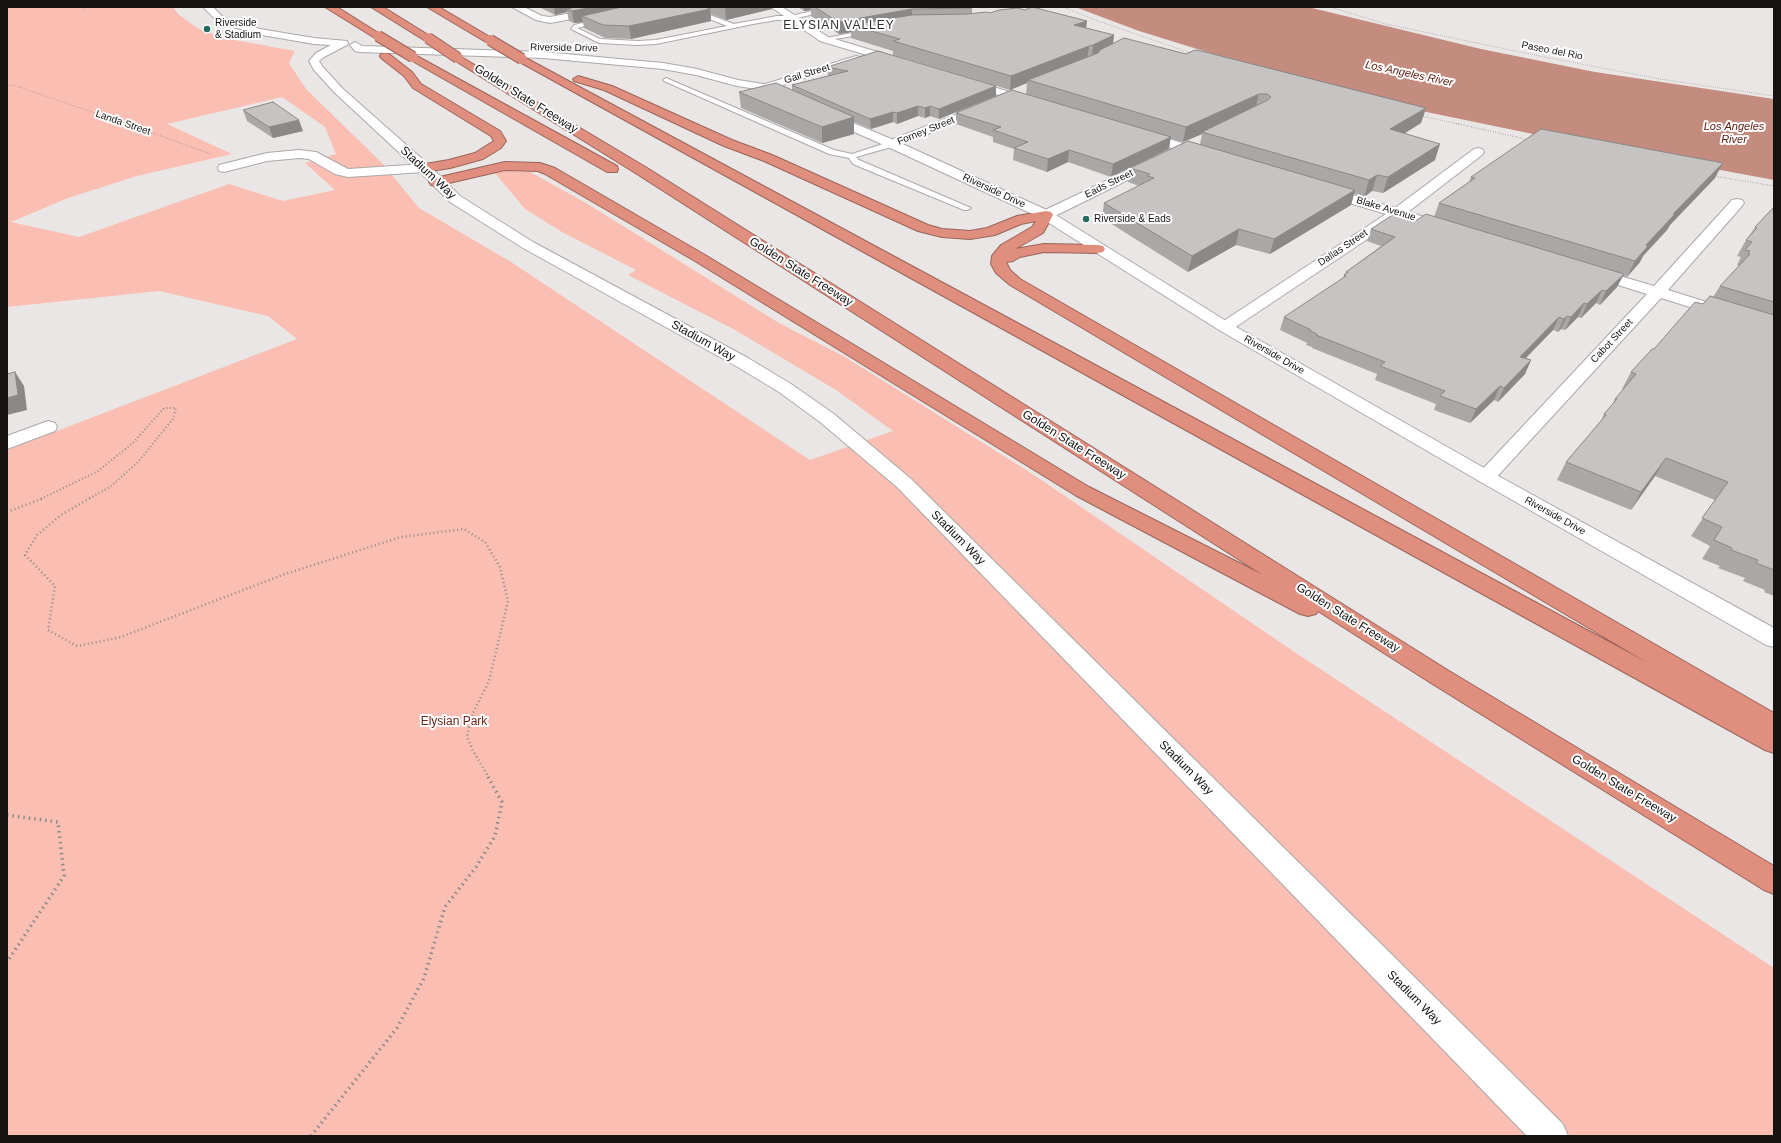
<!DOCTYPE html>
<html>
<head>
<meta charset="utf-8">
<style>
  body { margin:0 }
  #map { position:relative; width:1781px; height:1143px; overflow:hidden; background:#eae6e5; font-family:Helvetica,sans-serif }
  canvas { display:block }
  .frame { position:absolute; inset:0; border:8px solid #141312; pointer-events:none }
</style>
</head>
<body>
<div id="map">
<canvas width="1781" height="1143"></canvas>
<div class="frame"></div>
</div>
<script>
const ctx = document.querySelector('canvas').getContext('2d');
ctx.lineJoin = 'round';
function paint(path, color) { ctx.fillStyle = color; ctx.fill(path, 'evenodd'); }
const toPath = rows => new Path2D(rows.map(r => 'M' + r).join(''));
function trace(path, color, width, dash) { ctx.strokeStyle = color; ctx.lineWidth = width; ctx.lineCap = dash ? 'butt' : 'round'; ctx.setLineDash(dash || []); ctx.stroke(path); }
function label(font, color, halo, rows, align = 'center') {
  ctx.font = font + ' Helvetica,sans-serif'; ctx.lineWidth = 4; ctx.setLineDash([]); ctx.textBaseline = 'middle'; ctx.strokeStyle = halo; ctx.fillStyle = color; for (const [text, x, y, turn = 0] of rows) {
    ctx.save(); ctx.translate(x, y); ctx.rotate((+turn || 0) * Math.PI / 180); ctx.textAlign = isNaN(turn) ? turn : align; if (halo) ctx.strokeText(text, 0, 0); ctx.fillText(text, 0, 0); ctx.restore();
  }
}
paint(toPath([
  [7,7,173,7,178,14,197,28,224,38,295,51,289,63,306,89,383,164,419,208,511,262,810,460,893,431,836,390,735,330,628,275,636,270,562,232,525,209,495,173,508,171,530,172,586,203,779,323,845,357,1031,473,1293,651,1774,968,1774,1136,7,1136,7,450,297,339,268,316,159,291,7,307],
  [282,97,325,127,336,154,305,163,335,190,283,201,229,184,79,237,11,222,68,198,137,176,232,154,167,124]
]), '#fbbeb2');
paint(toPath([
  [1075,7,1308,7,1481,49,1595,72,1774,99,1774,180,1586,145,1412,109,1223,57,1139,31]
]), '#c48b7f');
const lane = toPath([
  [680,7,688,7,734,24,777,16,790,16,831,7,841,7,790,20,777,20,753,24,656,44,638,45,599,43,571,29,574,25,600,19,602,20,602,22,577,28,600,39,638,41,656,40,727,26,680,7],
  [868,30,870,31,870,33,824,41,821,39,868,30],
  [666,78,834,150,852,154,889,142,895,142,895,146,856,157,859,160,971,208,967,210,964,210,853,164,849,158,829,154,664,81,663,80,666,78]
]);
const street = toPath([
  [512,7,524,7,542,16,550,17,604,7,624,7,619,10,550,23,536,20,512,7],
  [771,7,782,7,828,37,904,60,905,62,900,65,820,41,771,7],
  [856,56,860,57,861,59,860,61,770,89,762,89,760,87,762,85,856,56],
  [967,79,1036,100,1038,102,1032,105,963,84,962,82,967,79],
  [984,104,988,105,990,107,988,109,896,147,888,147,886,144,888,141,984,104],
  [1141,131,1210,151,1212,154,1210,157,1206,158,1137,138,1135,135,1137,132,1141,131],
  [1478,148,1482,149,1484,152,1482,155,1408,212,1452,225,1454,228,1452,231,1447,232,1399,218,1231,330,1225,332,1219,330,1217,327,1219,324,1386,214,1320,194,1318,191,1320,188,1330,188,1395,208,1474,149,1478,148],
  [299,150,316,152,348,169,424,164,429,165,430,168,429,171,424,172,348,177,335,174,309,159,299,158,267,161,224,172,219,171,218,168,219,165,267,153,299,150],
  [1156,157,1160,158,1162,161,1160,164,1051,218,1041,218,1039,215,1041,212,1156,157],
  [1737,199,1742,200,1744,203,1742,206,1668,290,1774,323,1774,333,1661,298,1493,481,1486,483,1479,481,1476,477,1479,473,1647,294,1586,275,1583,272,1586,269,1591,267,1596,269,1654,286,1732,200,1737,199],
  [48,421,55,423,57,427,55,431,7,449,7,436,48,421]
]);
const secondary = toPath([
  [203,7,213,7,224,18,260,29,314,38,347,41,348,43,347,45,324,57,319,61,322,66,342,88,429,165,460,196,533,242,748,358,791,384,834,414,911,479,1563,1124,1568,1136,1527,1136,897,487,820,422,779,392,736,366,523,248,450,202,419,171,334,92,314,70,309,61,316,53,331,45,314,44,256,34,218,22,203,7],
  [355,42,362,46,543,52,663,63,697,69,738,80,770,85,795,99,789,102,763,90,737,86,696,75,663,69,543,58,359,52,355,51,350,45,355,42],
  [827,112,896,141,1051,212,1231,324,1493,473,1774,628,1774,647,1766,645,1479,481,1219,330,1041,218,888,147,823,118,821,116,823,114,827,112]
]);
const highway = toPath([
  [325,7,337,7,383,36,381,38,375,38,325,7],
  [371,7,383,7,433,38,428,41,424,40,371,7],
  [427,7,439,7,495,40,494,42,486,42,427,7],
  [385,53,389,54,412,72,421,84,500,131,506,141,501,148,483,159,450,168,424,172,419,171,418,168,419,165,449,160,475,153,494,141,491,136,413,88,404,76,381,58,380,56,381,54,385,53],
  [413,54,617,166,618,169,617,172,607,172,409,59,408,57,413,54],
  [458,55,647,168,1449,671,1774,866,1774,894,1764,890,1431,683,1318,611,1316,614,1308,616,1300,614,1075,495,695,261,545,174,538,171,505,170,436,186,431,185,429,182,431,179,505,162,540,163,555,168,705,255,1089,487,1263,575,637,174,454,60,453,58,454,56,458,55],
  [522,56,1648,663,1010,285,996,273,991,264,992,256,1001,245,1032,227,1036,221,1021,224,995,235,970,239,942,237,918,231,764,161,724,146,604,90,574,81,573,79,578,76,612,86,732,140,772,155,928,225,942,229,970,231,987,228,1017,216,1046,211,1051,212,1053,215,1043,233,1015,249,1044,244,1098,245,1103,246,1105,249,1103,252,1098,253,1044,252,1020,257,1013,261,1006,262,1010,270,1020,279,1774,713,1774,753,1765,750,518,61,517,59,518,57,522,56]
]);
trace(lane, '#aca8a7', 2);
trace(street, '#aca8a7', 2);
trace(secondary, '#aca8a7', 2);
trace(highway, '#996459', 2);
trace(toPath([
  [82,7,86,10],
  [1063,7,1098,21,1191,53],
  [1330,7,1386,24,1539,56,1660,79,1774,96],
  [7,85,16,86,128,124],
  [1421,116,1459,124]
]), '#8c8a89', 1, [0.5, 1.5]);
trace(toPath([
  [125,123,211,154],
  [1454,123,1530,140],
  [1713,176,1774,186]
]), '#8c8a89', 1.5, [0.5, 2]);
trace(toPath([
  [41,499,98,471,133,443,164,408,176,408,173,419,138,462,110,487,88,499]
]), '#8c8a89', 2, [1, 2.5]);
trace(toPath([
  [90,498,61,515,37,535,25,555,55,586,48,630,77,646,118,638,285,574,401,537,464,529,485,542,500,567,508,601,489,681,472,715,467,736,472,749,489,778],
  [7,512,44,498]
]), '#8c8a89', 2.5, [1, 3]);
trace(toPath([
  [7,815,58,822,64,876,7,962],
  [311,1136,397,1028,424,978,445,907,476,867,495,836,502,802,488,777]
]), '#8c8a89', 3.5, [1.5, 4]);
paint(lane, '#fff');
paint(street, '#fff');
paint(secondary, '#fff');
paint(highway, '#e08f7f');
const highwayBridge = toPath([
  [378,36,413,57],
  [428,38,458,58],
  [490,40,522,59]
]);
trace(highwayBridge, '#996459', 12, []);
trace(highwayBridge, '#e08f7f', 10);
paint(toPath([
  [539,7,772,7,772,9,726,20,711,14,711,21,631,39,605,38,584,28,583,22,574,23,569,21,567,12,555,15],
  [798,7,970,7,972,8,972,14,990,13,1025,10,1087,21,1086,28,1114,35,1113,44,1186,54,1426,108,1421,123,1404,134,1435,160,1383,193,1372,191,1364,197,1354,194,1351,205,1270,254,1236,245,1188,272,1102,218,1104,203,1139,186,1128,182,1130,168,1200,144,1202,134,1183,142,1171,139,1111,177,1068,162,1047,172,1013,160,1014,149,993,142,993,137,956,124,956,113,1026,95,1027,83,1010,90,893,55,893,51,851,38,851,32,839,34,811,16,811,10,804,11],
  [827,67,996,96,939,119,930,116,925,118,918,116,897,124,893,122,871,129,854,122,854,134,822,143,741,108,739,92,792,90,792,85,828,76],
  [243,110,303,131,273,138,247,121],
  [1471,177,1715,178,1670,225,1667,230,1643,256,1640,262,1627,277,1623,276,1617,287,1600,305,1596,303,1581,318,1578,317,1565,330,1561,329,1558,332,1553,330,1526,358,1531,360,1525,374,1498,402,1494,400,1470,423,1434,410,1436,404,1375,380,1377,374,1312,348,1312,347,1306,345,1307,343,1280,330,1284,317,1343,278,1344,275,1345,274,1346,272,1381,246,1367,241,1371,229,1417,220,1434,217,1439,203,1469,182],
  [1774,207,1774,596,1764,592,1765,590,1743,581,1745,578,1718,568,1720,566,1702,559,1710,546,1691,536,1715,500,1655,476,1631,510,1557,480,1566,462,1601,421,1604,414,1612,405,1615,399,1623,390,1622,389,1631,372,1703,304,1713,297,1720,286,1739,266,1737,265,1741,257,1737,256,1746,240,1750,235,1755,227]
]), '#aaa8a7');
paint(toPath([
  [554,7,654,7,582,16,583,22,574,23,572,11,567,9,567,12,555,15],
  [725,7,772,7,772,9,726,20],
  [804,7,811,7,811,10,804,11],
  [710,9,711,21,631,39,629,26],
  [912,9,912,22,850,25,851,32,839,34,838,22],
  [1087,21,1085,34,1074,25],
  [1114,35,1112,49,1092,60,1093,45],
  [1089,46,1087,60,1028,80,1027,83,1010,90,1011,76],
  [996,86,996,96,939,119,939,109],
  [1259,94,1255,109,1202,132,1202,134,1183,142,1186,127],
  [918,106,918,116,897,124,897,113],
  [930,106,930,116,925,118,925,108],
  [1426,108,1421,123,1385,145,1390,129],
  [893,112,893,122,871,129,870,119],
  [854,117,854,134,822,143,822,127],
  [299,120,303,131,273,138,269,127],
  [1171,137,1169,149,1111,177,1113,164],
  [1440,144,1435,160,1383,193,1388,177],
  [1069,150,1068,162,1047,172,1048,159],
  [1723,163,1715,178,1670,225,1667,230,1643,256,1640,262,1627,277,1635,261,1646,245,1673,214],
  [1377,175,1372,191,1364,197,1369,180],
  [1355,190,1351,205,1270,254,1274,239],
  [1239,229,1236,245,1188,272,1192,256],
  [1624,274,1617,287,1600,305,1606,291],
  [1602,290,1596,303,1581,318,1587,304],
  [1584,303,1578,317,1565,330,1571,317],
  [1567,316,1561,329,1558,332,1564,319],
  [1559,317,1553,330,1514,370,1520,357],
  [1531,360,1525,374,1498,402,1504,388],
  [15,372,24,386,27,410,7,415,7,398],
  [1500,386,1494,400,1470,423,1476,409],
  [1666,458,1655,476,1631,510,1641,492]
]), '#8b8888');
const building = toPath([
  [576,7,593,7,572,11,567,9,576,7],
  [622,7,705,7,710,9,629,26,603,25,582,16,622,7],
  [815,7,970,7,972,8,912,9,838,22,815,7],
  [1032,7,1087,21,1074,25,1114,35,1093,45,1089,46,1011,76,893,41,900,39,850,25,912,15,967,14,987,12,990,13,999,10,1017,8,1025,10,1032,7],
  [1124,38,1186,54,1195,50,1201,51,1426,108,1390,129,1440,144,1388,177,1377,175,1369,180,1202,132,1268,100,1271,97,1267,94,1259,94,1186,127,1028,80,1098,53,1100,50,1124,38],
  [878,51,996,86,939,109,930,106,925,108,918,106,897,113,893,112,870,119,792,85,848,71,827,67,878,51],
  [776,83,854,117,822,127,739,92,776,83],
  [1012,90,1171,137,1113,164,1069,150,1048,159,1014,148,1028,142,993,130,1001,127,956,113,1012,90],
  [273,102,299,120,269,127,243,110,273,102],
  [1541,129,1723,163,1673,214,1675,214,1646,245,1648,246,1635,261,1439,203,1475,178,1471,177,1541,129],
  [1188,141,1355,190,1274,239,1239,229,1192,256,1104,203,1154,178,1147,176,1150,174,1130,168,1188,141],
  [1774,207,1774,302,1720,286,1750,254,1748,253,1750,251,1745,250,1752,242,1746,240,1757,228,1755,227,1774,207],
  [1394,214,1417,220,1426,214,1624,274,1606,291,1602,290,1587,304,1584,303,1571,317,1567,316,1564,319,1559,317,1520,357,1531,360,1504,388,1500,386,1476,409,1440,396,1445,391,1380,366,1385,362,1316,335,1317,334,1310,331,1311,330,1284,317,1346,276,1344,275,1348,272,1346,272,1395,237,1371,229,1394,214],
  [1710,296,1774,315,1774,570,1756,563,1758,560,1731,550,1732,548,1714,540,1722,527,1702,518,1728,482,1666,458,1641,492,1566,462,1606,415,1604,414,1617,399,1615,399,1636,374,1631,372,1652,349,1654,349,1695,302,1703,304,1710,296],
  [15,372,18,395,7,398,7,374,15,372]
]);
paint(building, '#c6c3c2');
trace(building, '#8b8888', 1);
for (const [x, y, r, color] of [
  [207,29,4,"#236b61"],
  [1086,219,4,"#236b61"]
]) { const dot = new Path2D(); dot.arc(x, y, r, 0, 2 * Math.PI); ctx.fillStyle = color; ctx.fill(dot); trace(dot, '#fff', 1.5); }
label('10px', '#141312', '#fff', [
  ["Riverside",215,23],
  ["& Stadium",215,35],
  ["Riverside & Eads",1094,219]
], 'left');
label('10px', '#141312', '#fff', [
  ["Riverside Drive",564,48,1],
  ["Paseo del Rio",1552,51,11],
  ["Gail Street",807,74,-17],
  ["Landa Street",123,123,19],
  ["Forney Street",926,131,-22],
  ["Eads Street",1109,184,-26],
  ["Riverside Drive",994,191,25],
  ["Blake Avenue",1386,209,17],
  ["Dallas Street",1343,248,-34],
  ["Cabot Street",1612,341,-47],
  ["Riverside Drive",1274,355,30],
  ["Riverside Drive",1555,516,29]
]);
label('italic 11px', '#5e190d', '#fff', [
  ["Los Angeles River",1409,74,12],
  ["Los Angeles",1734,127],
  ["River",1734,140]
]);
ctx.letterSpacing = '1px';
label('12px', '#2e2b2b', '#fff', [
  ["ELYSIAN VALLEY",839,26]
]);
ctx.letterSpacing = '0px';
label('12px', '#141312', '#fff', [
  ["Golden State Freeway",526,99,32],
  ["Stadium Way",428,173,43],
  ["Golden State Freeway",801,272,32],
  ["Stadium Way",703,341,29],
  ["Golden State Freeway",1074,445,32],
  ["Stadium Way",958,538,45],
  ["Golden State Freeway",1348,618,32],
  ["Stadium Way",1186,768,45],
  ["Golden State Freeway",1624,789,31],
  ["Stadium Way",1414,998,45]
]);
label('12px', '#6c261a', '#fff', [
  ["Elysian Park",454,722]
]);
</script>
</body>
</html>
